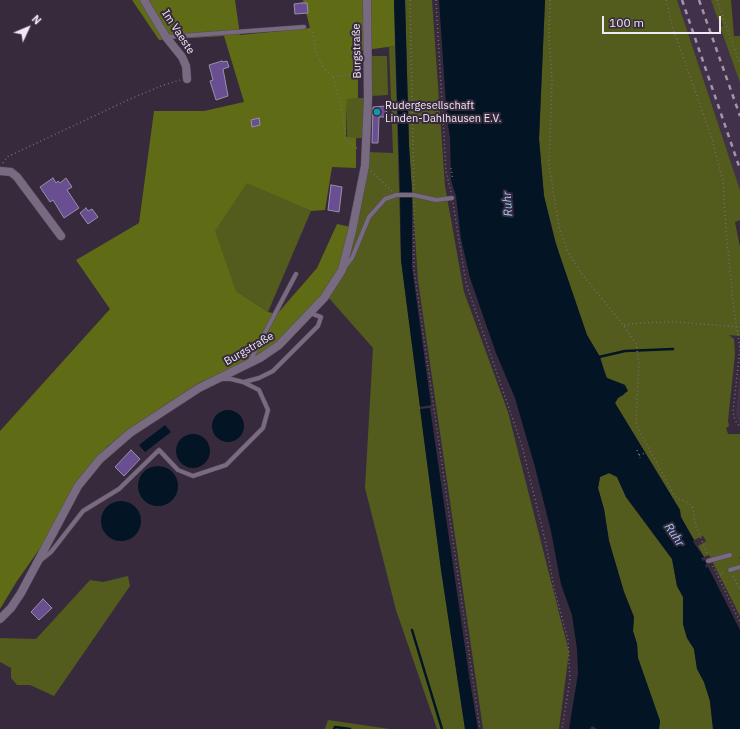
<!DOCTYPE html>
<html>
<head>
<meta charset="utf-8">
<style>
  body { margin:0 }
  #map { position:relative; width:740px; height:729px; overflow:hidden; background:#372a3d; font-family:"IBM Plex Sans",sans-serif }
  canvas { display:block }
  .north { position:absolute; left:8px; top:8px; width:40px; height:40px; -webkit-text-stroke:3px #372a3d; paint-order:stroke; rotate:46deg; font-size:11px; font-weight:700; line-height:16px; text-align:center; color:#f0e8f5 }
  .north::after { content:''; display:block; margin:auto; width:14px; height:18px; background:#f0e8f5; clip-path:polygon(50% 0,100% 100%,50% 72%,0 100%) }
  .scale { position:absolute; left:602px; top:16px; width:119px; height:18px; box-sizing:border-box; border:2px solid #f0e8f5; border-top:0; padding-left:5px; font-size:12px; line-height:14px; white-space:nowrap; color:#f0e8f5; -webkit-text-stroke:3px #372a3d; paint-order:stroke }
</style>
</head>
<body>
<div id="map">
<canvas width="740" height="729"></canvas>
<div class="north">N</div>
<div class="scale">100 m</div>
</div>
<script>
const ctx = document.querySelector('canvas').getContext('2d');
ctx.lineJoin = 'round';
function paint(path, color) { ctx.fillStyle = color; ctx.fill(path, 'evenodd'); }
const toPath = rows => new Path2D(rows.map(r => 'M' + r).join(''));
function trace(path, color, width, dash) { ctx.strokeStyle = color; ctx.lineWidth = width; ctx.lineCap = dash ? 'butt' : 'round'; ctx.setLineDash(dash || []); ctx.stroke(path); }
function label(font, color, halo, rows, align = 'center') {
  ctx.font = font + ' "IBM Plex Sans",sans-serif'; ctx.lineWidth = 4; ctx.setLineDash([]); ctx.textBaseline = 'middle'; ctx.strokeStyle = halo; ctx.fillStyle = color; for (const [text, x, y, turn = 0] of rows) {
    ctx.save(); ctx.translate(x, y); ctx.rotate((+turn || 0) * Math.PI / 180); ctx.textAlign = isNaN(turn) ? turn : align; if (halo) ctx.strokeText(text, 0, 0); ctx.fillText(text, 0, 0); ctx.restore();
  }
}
paint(toPath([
  [677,0,711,0,718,20,720,19,723,26,720,27,740,83,740,190],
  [740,370,740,424,736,415]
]), '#42314a');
paint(toPath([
  [405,0,432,0,445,186,464,292,508,412,569,652,559,729,483,729,418,281,409,146],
  [545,0,677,0,740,190,740,220,735,222,740,247,740,336,729,335,734,339,735,354,728,421,729,426,726,428,728,434,740,434,740,557,738,558,740,558,740,616,709,555,704,557,698,546,706,541,703,536,694,540,680,517,680,510,615,403,618,398,624,395,625,385,607,378,600,357,587,335,559,255,544,196,539,139],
  [711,0,731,0,734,36,740,36,740,83,720,27,723,26,721,20,718,20],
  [395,46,401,260,441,568,465,729,437,729,396,610,365,488,373,348,328,297,343,266,368,152,393,153,389,47],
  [370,56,387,56,388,95,371,96],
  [347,98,364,98,363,138,347,138],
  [247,182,311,211,268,312,236,291,214,231],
  [609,473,617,477,626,497,672,559,677,586,683,597,683,624,687,638,694,649,697,669,704,682,710,701,713,729,659,729,660,721,638,658,637,644,633,631,634,617,624,592,609,541,604,509,598,488,600,477],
  [128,576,130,586,54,696,30,685,17,685,11,678,11,668,0,662,0,638,36,639,90,580,103,582],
  [328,720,390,729,325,729]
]), '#535b1d');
paint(toPath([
  [132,0,235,0,240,35,310,28,303,0,394,0,395,46,358,51,358,98,347,99,346,137,356,138,356,168,332,167,325,210,311,211,247,183,215,231,236,291,268,312,277,314,317,268,337,224,351,227,343,266,325,295,287,337,247,362,199,383,109,445,100,454,48,537,17,581,0,609,0,431,110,309,76,260,139,223,154,111,204,111,244,102,224,36,159,40]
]), '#606b15');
paint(toPath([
  [394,0,405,0,409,146,412,192,400,192],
  [439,0,545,0,539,139,544,196,555,241,587,335,600,357,604,371,607,378,625,385,628,391,618,398,615,403,680,510,681,517,694,540,693,542,704,557,701,558,703,561,708,559,709,563,705,565,706,568,708,567,740,630,740,729,713,729,710,701,704,682,697,669,694,649,687,638,683,624,683,597,677,586,672,559,626,497,617,477,609,473,600,477,598,488,604,509,609,541,624,592,634,617,633,631,637,644,638,658,660,721,659,729,597,729,592,726,590,729,569,729,578,674,577,649,572,615,561,584,551,531,535,467,515,398,496,353,470,278,461,239,456,196,451,180,450,137,447,119],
  [400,196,412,197,412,267,431,405,420,407,401,260],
  [430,408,470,682,478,729,465,729,441,570,420,409],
  '212 426a16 16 0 1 1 32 0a16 16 0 1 1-32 0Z',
  [165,425,171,432,145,452,139,445],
  '176 451a17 17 0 1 1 34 0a17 17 0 1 1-34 0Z',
  '138 486a20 20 0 1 1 40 0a20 20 0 1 1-40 0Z',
  '101 521a20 20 0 1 1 40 0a20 20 0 1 1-40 0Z'
]), '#031425');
trace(toPath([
  [599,357,625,351,673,349],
  [412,630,442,729],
  [334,729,335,727,350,729]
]), '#031425', 2.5);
const building = toPath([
  [302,3,307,3,308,13,295,14,294,4,302,3],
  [222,61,223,62,227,61,229,67,223,69,228,96,216,100,210,81,213,80,209,65,222,61],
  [386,106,387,117,379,117,378,143,372,143,373,107,386,106],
  [259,118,260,125,252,127,251,120,259,118],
  [53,178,56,183,58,181,60,183,66,178,72,187,67,190,79,208,64,218,53,200,50,202,40,187,53,178],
  [331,185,342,187,339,212,328,210,331,185],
  [86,208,88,211,92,209,98,217,88,224,80,213,86,208],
  [131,450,140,459,124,476,115,467,131,450],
  [43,599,52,608,39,620,31,612,43,599]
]);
paint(building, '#694f92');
trace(building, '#9890a9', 1);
const lane = toPath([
  [166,37,304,27],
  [344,268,352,258,369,217,385,199,396,195,414,195,436,200,452,198],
  [250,361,296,274],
  [244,382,259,378,273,371,318,326,321,317,310,313],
  [41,560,51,552,83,511,119,489,159,450,178,470,193,476,226,465,263,428,268,410,259,390,243,382,231,379,222,379],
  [708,561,730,555],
  [730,570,740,567]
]);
const street = toPath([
  [144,0,166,37,182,57,186,66,187,79],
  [0,171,11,172,17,177,61,236],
  [0,619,11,608,21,593,78,486,100,459,130,433,179,401,199,388,260,358,279,345,324,298,342,270,352,231,365,166,368,98,367,0]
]);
trace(lane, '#554a5a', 5);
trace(street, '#554a5a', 9);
trace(toPath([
  [410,0,414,190],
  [436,0,446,171,451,193],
  [550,0,549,38,552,79,549,164,559,227,567,250,581,273,624,326,636,344,639,362,636,421,638,428,674,495,677,498,689,503,693,508,695,524,708,555],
  [666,0,672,25,712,139,723,181,726,230,734,311,740,349,733,412,735,420,740,427],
  [717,0,740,64],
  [309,30,313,33,316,53,324,68,333,77,341,104,346,140,358,149],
  [333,77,361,73],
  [3,163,7,157,128,100,161,86,180,80],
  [451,168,453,180],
  [371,171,392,191],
  [414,202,414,269,480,729],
  [453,203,466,283,522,446,546,544,554,588,568,640,570,680,562,729],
  [624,325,638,323,676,322,740,327],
  [637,450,640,458],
  [639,455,645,453],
  [713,566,740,622],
  [733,576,740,590],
  [718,577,721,576,720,574,725,572]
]), '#766a7b', 1.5, [1, 3]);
trace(lane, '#786a80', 4);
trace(street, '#786a80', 8);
trace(toPath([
  [682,0,740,169],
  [699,0,740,116]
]), '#a197a7', 2.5, [5, 5]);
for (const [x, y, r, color] of [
  [377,112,4,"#0f9aa8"]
]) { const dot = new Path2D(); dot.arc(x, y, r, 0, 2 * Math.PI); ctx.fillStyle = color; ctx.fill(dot); trace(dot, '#372a3d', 1.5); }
label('11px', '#f0e8f5', '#372a3d', [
  ["Im Vaeste",178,32,57],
  ["Burgstraße",357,51,-91],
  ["Burgstraße",249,349,-30]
]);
label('11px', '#f0e8f5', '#372a3d', [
  ["Rudergesellschaft",385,106],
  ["Linden-Dahlhausen E.V.",385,119]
], 'left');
label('italic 12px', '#98c8f6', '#372a3d', [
  ["Ruhr",508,204,-94],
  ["Ruhr",674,535,56]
]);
</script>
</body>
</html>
